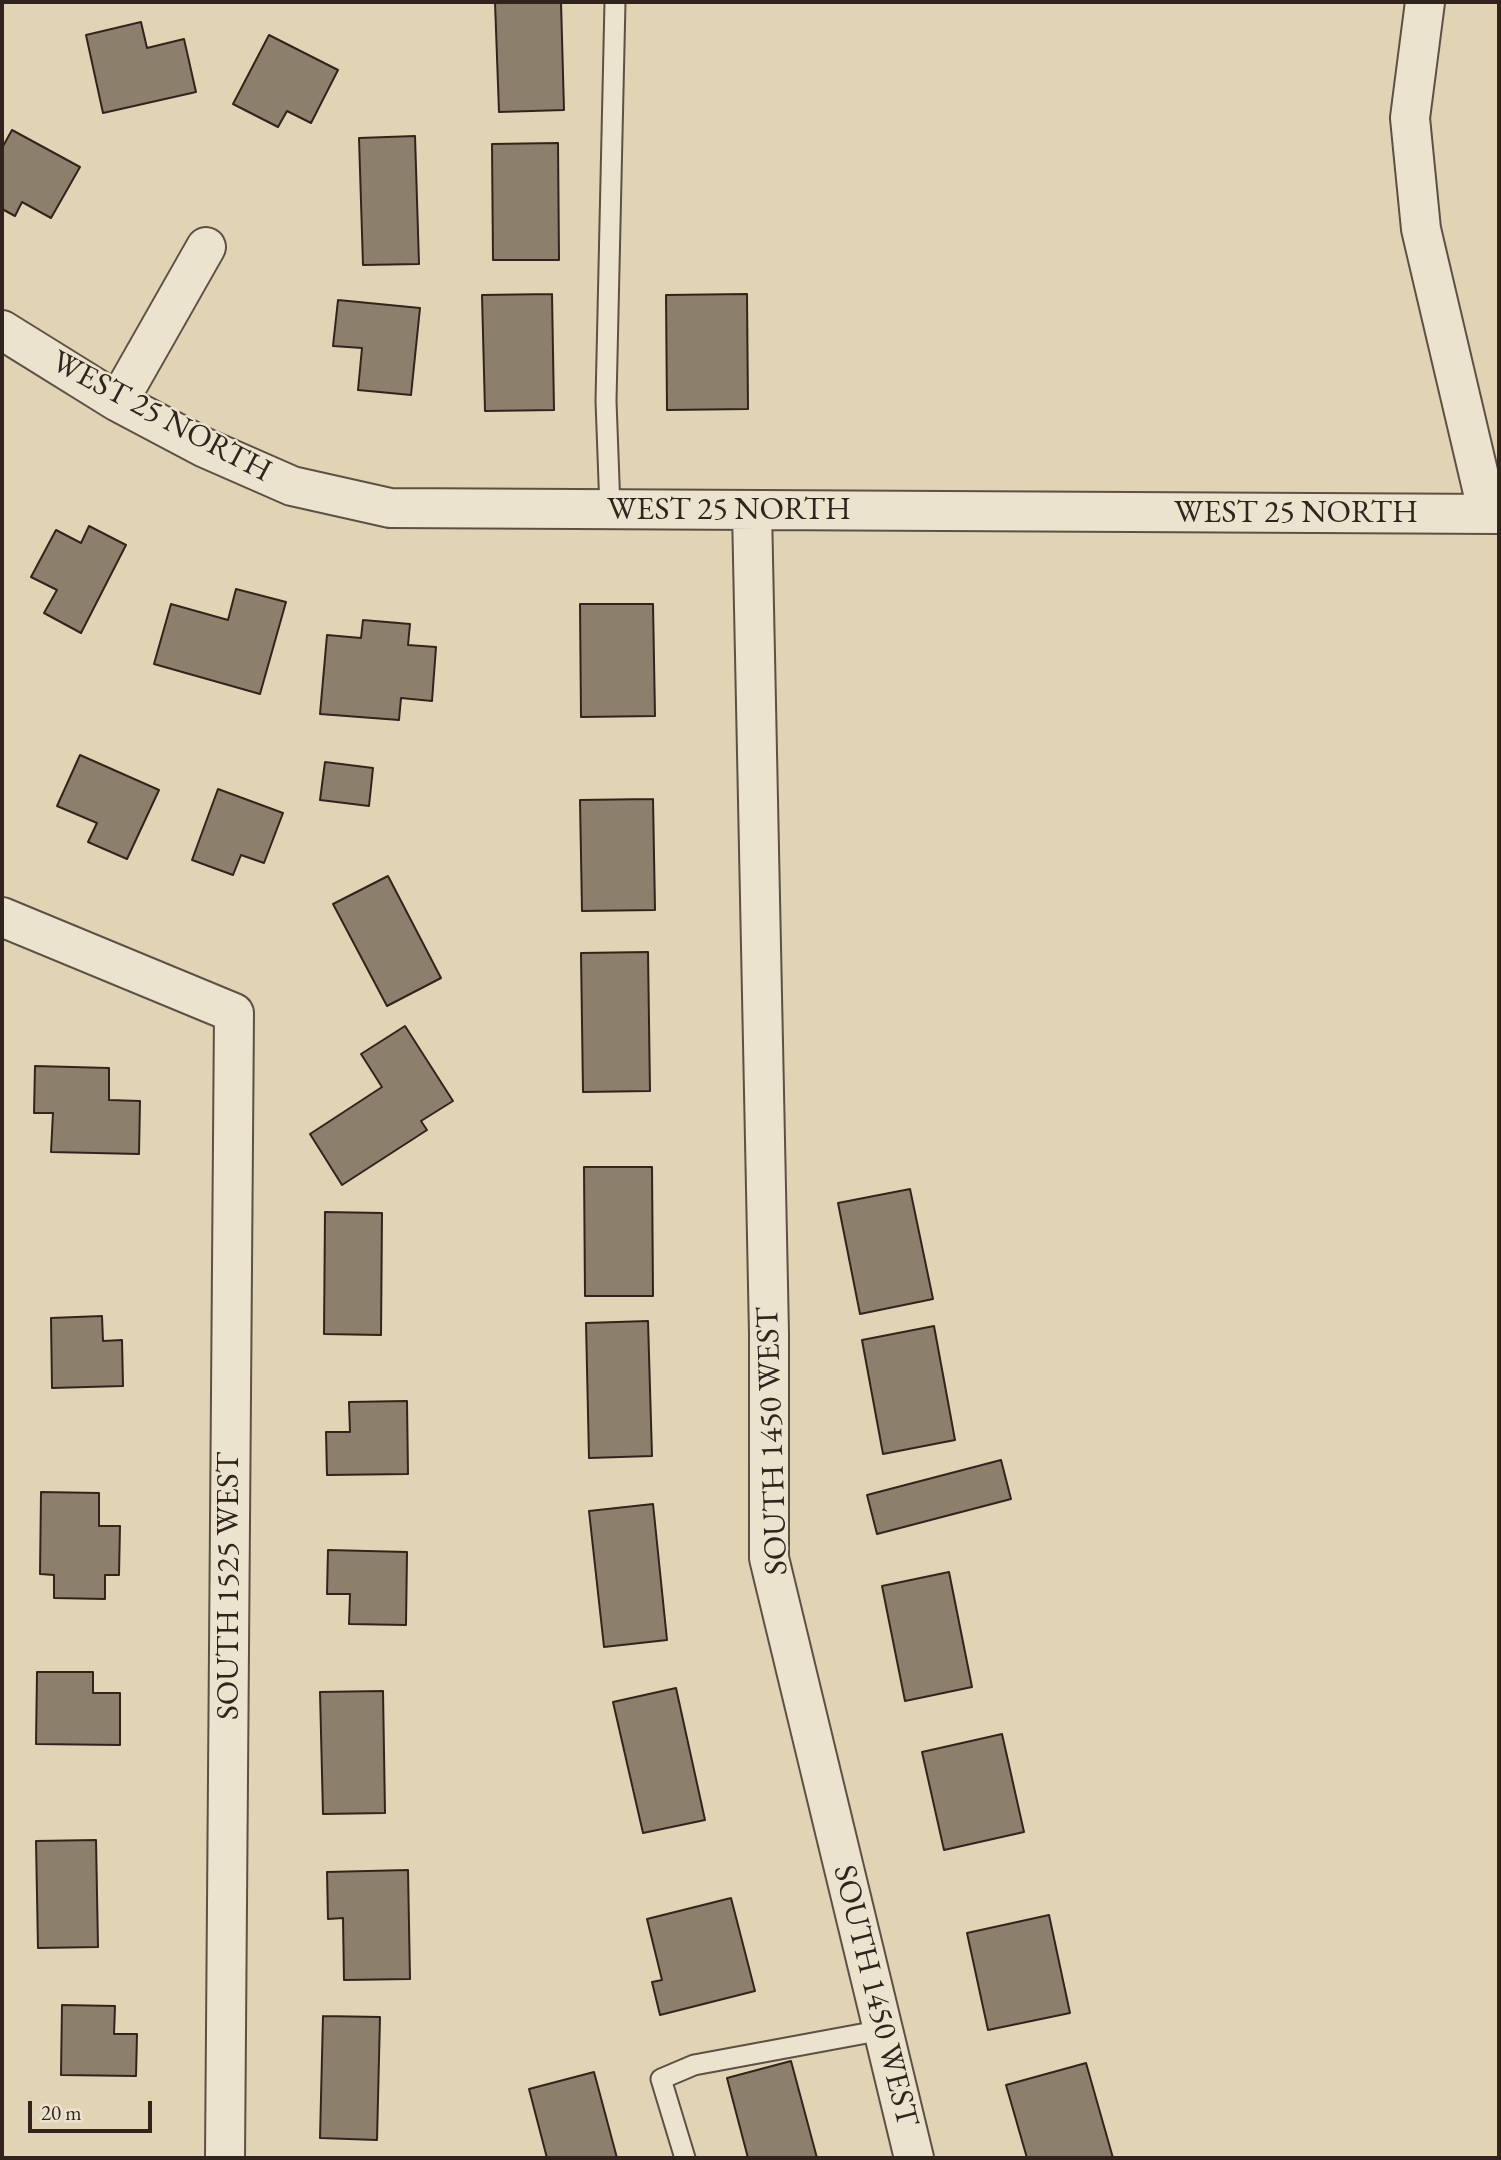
<!DOCTYPE html>
<html>
<head>
<meta charset="utf-8">
<style>
  body { margin:0 }
  #map { position:relative; width:1501px; height:2160px; overflow:hidden; background:#e0d4b4; font-family:"EB Garamond",serif }
  canvas { display:block }
  .frame { position:absolute; inset:0; border:4px solid #31241e; pointer-events:none }
  .scale { position:absolute; left:28px; top:2101px; width:124px; height:32px; box-sizing:border-box; border:4px solid #31241e; border-top:0; padding-left:9px; font-size:21px; line-height:24px; white-space:nowrap; color:#31241e; -webkit-text-stroke:5px #ebe3ce; paint-order:stroke }
</style>
</head>
<body>
<div id="map">
<canvas width="1501" height="2160"></canvas>
<div class="frame"></div>
<div class="scale">20 m</div>
</div>
<script>
const ctx = document.querySelector('canvas').getContext('2d');
ctx.lineJoin = 'round';
function paint(path, color) { ctx.fillStyle = color; ctx.fill(path, 'evenodd'); }
const toPath = rows => new Path2D(rows.map(r => 'M' + r).join(''));
function trace(path, color, width, dash) { ctx.strokeStyle = color; ctx.lineWidth = width; ctx.lineCap = dash ? 'butt' : 'round'; ctx.setLineDash(dash || []); ctx.stroke(path); }
function label(font, color, halo, rows, align = 'center') {
  ctx.font = font + ' "EB Garamond",serif'; ctx.lineWidth = 5; ctx.setLineDash([]); ctx.textBaseline = 'middle'; ctx.strokeStyle = halo; ctx.fillStyle = color; for (const [text, x, y, turn = 0] of rows) {
    ctx.save(); ctx.translate(x, y); ctx.rotate((+turn || 0) * Math.PI / 180); ctx.textAlign = isNaN(turn) ? turn : align; if (halo) ctx.strokeText(text, 0, 0); ctx.fillText(text, 0, 0); ctx.restore();
  }
}
const building = toPath([
  [495,2,561,2,564,110,499,112,495,2],
  [141,22,147,48,184,39,196,92,103,113,86,35,141,22],
  [269,35,338,70,311,123,287,111,278,127,233,104,269,35],
  [12,130,80,167,51,218,22,202,15,216,2,209,2,148,12,130],
  [415,136,419,264,363,265,359,138,415,136],
  [558,143,559,260,493,260,492,144,558,143],
  [552,294,554,410,485,411,482,295,552,294],
  [747,294,748,409,667,410,666,295,747,294],
  [338,300,420,308,411,395,358,390,362,348,333,346,338,300],
  [89,526,126,545,81,633,44,613,57,590,31,577,56,530,81,543,89,526],
  [236,589,286,602,260,694,154,664,171,604,228,620,236,589],
  [580,604,653,604,655,716,581,717,580,604],
  [363,620,410,624,408,645,436,647,432,701,401,698,399,720,320,714,327,635,361,638,363,620],
  [80,755,159,790,127,859,88,842,97,823,57,806,80,755],
  [325,762,373,768,369,806,320,800,325,762],
  [218,789,283,813,264,863,241,855,233,875,192,860,218,789],
  [653,799,655,910,582,911,580,800,653,799],
  [388,876,441,978,387,1006,333,904,388,876],
  [648,952,650,1091,583,1092,581,953,648,952],
  [405,1026,453,1101,421,1121,427,1130,342,1185,310,1134,382,1087,361,1054,405,1026],
  [35,1066,109,1068,109,1100,140,1101,139,1154,51,1152,53,1113,34,1113,35,1066],
  [584,1167,652,1167,653,1296,585,1296,584,1167],
  [910,1189,933,1299,860,1314,838,1203,910,1189],
  [325,1212,382,1213,381,1335,324,1334,325,1212],
  [102,1316,103,1341,122,1340,123,1386,52,1388,51,1318,102,1316],
  [648,1321,652,1456,589,1458,586,1323,648,1321],
  [934,1326,955,1440,883,1454,862,1340,934,1326],
  [407,1401,408,1474,327,1475,326,1432,350,1432,349,1402,407,1401],
  [1001,1460,1011,1499,877,1534,867,1495,1001,1460],
  [41,1492,99,1493,99,1526,120,1526,119,1575,105,1575,105,1599,54,1598,54,1575,40,1574,41,1492],
  [653,1504,667,1640,604,1647,589,1511,653,1504],
  [328,1550,407,1552,406,1625,349,1624,350,1594,327,1594,328,1550],
  [949,1572,972,1687,905,1701,882,1586,949,1572],
  [37,1672,93,1672,93,1693,120,1693,120,1745,36,1744,37,1672],
  [676,1688,705,1820,643,1833,613,1702,676,1688],
  [383,1691,385,1813,323,1814,320,1692,383,1691],
  [1002,1734,1024,1832,944,1850,922,1752,1002,1734],
  [96,1840,98,1947,38,1948,36,1841,96,1840],
  [408,1870,410,1979,344,1980,343,1918,328,1919,327,1872,408,1870],
  [731,1898,755,1991,660,2015,652,1982,662,1980,647,1919,731,1898],
  [1049,1915,1070,2013,988,2030,967,1933,1049,1915],
  [62,2005,115,2006,114,2034,137,2034,136,2076,61,2075,62,2005],
  [323,2016,380,2017,377,2140,320,2138,323,2016],
  [791,2061,817,2158,748,2158,727,2078,791,2061],
  [1086,2063,1113,2158,1027,2158,1006,2085,1086,2063],
  [594,2072,617,2158,547,2158,529,2089,594,2072]
]);
paint(building, '#8c806c');
trace(building, '#31241e', 2);
const lane = toPath([
  [610,509,606,401,615,2],
  [685,2158,661,2079,694,2065,883,2030]
]);
const street = toPath([
  [1425,2,1410,118,1421,229,1488,514],
  [2,330,118,402,203,447,292,486,390,508,1499,514],
  [118,402,206,247],
  [752,510,769,1334,769,1558,914,2158],
  [2,917,234,1013,225,2158]
]);
trace(lane, '#5d5044', 23);
trace(street, '#5d5044', 42);
trace(lane, '#ebe3ce', 19);
trace(street, '#ebe3ce', 38);
label('32px', '#31241e', '#ebe3ce', [
  ["WEST 25 NORTH",161,417,28],
  ["WEST 25 NORTH",729,510],
  ["WEST 25 NORTH",1296,513],
  ["SOUTH 1450 WEST",773,1441,-92],
  ["SOUTH 1525 WEST",229,1586,-90],
  ["SOUTH 1450 WEST",875,1996,76]
]);
</script>
</body>
</html>
